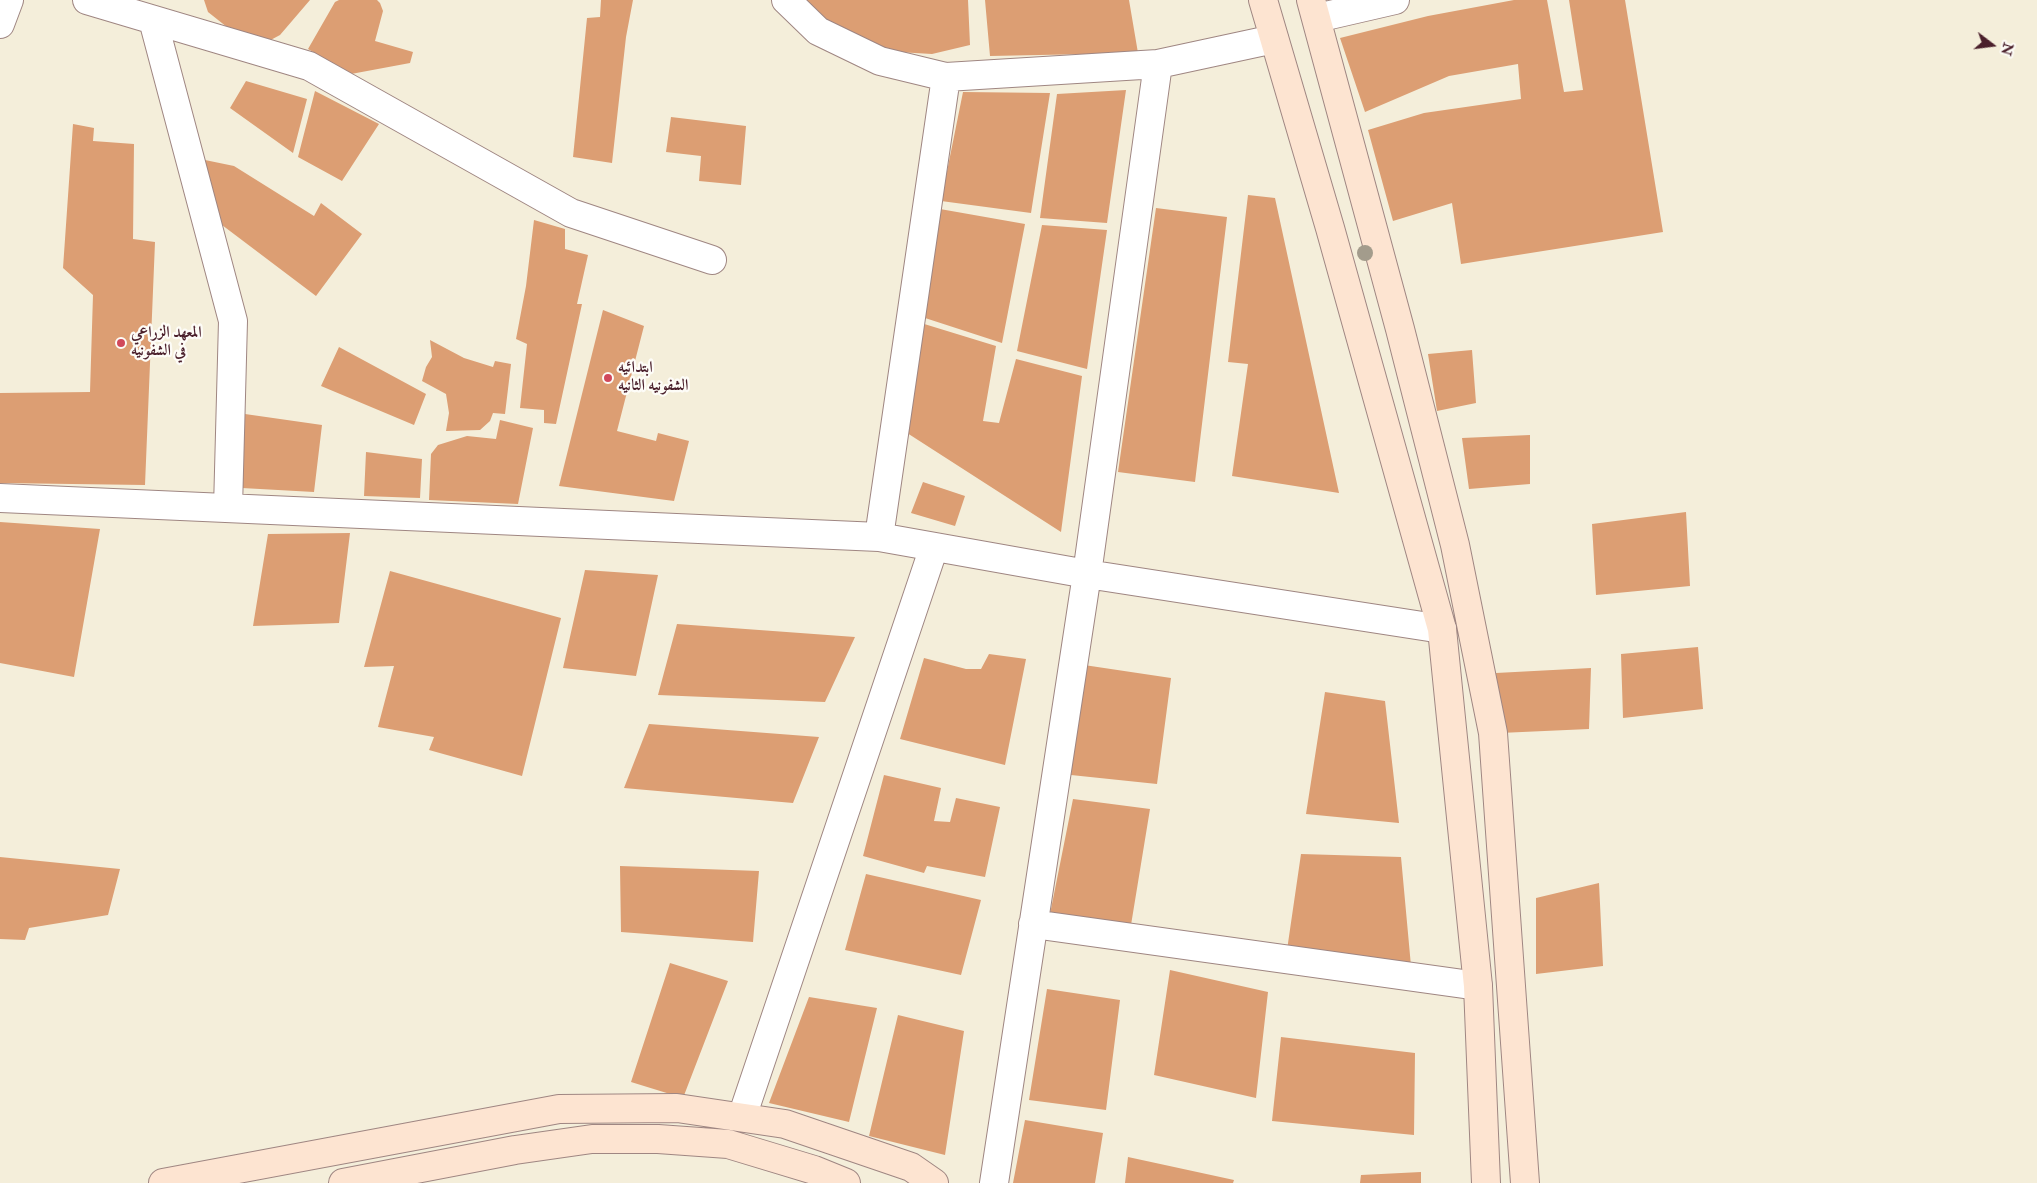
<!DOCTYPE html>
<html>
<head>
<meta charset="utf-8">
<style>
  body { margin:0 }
  #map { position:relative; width:2037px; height:1183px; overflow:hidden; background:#f4eeda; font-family:"IM FELL Double Pica",serif }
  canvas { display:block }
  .north { position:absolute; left:1967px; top:20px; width:50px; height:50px; -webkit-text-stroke:4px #fdfcf7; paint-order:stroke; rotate:105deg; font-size:14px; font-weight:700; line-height:20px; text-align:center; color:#4a1f2b }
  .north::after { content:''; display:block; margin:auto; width:18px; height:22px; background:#4a1f2b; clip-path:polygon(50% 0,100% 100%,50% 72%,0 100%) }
</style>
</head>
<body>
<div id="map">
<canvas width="2037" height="1183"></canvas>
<div class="north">N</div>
</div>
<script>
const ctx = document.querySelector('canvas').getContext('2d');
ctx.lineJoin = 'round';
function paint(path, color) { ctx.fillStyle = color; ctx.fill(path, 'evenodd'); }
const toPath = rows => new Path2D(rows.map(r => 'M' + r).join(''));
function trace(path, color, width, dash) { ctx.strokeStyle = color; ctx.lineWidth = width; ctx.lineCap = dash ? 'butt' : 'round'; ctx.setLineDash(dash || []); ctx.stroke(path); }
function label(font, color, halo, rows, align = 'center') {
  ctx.font = font + ' "IM FELL Double Pica",Amiri,serif'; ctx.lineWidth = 4.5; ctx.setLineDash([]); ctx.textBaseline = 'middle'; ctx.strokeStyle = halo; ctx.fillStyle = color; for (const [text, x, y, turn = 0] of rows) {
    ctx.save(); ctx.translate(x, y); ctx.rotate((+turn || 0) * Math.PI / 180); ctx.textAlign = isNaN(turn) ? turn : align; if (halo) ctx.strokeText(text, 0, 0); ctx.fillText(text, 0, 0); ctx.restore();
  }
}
paint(toPath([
  [204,0,310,0,280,35,265,43,237,35,208,12],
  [339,0,377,0,380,3,383,11,375,41,413,52,410,63,351,74,308,49,335,2],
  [601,0,633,0,626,37,612,163,573,157,587,18,600,17],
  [803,0,968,0,970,45,932,54,881,51,820,20],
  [985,0,1129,0,1138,53,990,56],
  [1514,0,1547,0,1564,92,1583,90,1569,0,1625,0,1663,232,1461,264,1452,203,1393,221,1368,130,1424,113,1521,99,1518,64,1449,76,1365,112,1340,38,1428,16],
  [246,81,307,99,293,153,230,108],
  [1126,90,1107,223,1040,218,1057,94],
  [315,91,379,124,342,181,298,157],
  [963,92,1050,93,1031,213,941,201],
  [671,117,746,126,741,185,699,181,701,156,666,152],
  [73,124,94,128,93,141,134,144,133,239,155,242,145,485,0,483,0,393,90,392,93,295,63,268],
  [205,160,234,166,314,216,321,203,362,234,316,296,222,225],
  [1248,195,1275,198,1339,493,1232,476,1248,364,1228,362],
  [1156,208,1227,217,1195,482,1118,472],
  [940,209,1025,224,1002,343,922,317],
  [534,220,565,229,565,249,588,255,577,304,582,304,556,424,544,423,544,410,520,408,527,344,516,339,526,286],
  [1042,225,1107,230,1087,369,1017,351],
  [603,310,644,326,617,431,656,441,658,433,689,441,674,501,559,486],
  [921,323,996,346,983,421,999,423,1016,359,1082,376,1061,532,904,431],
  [430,340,464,358,493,367,495,361,511,364,505,414,493,413,490,421,480,430,446,431,449,413,446,394,422,381,426,367,432,357],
  [339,347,426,394,414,425,321,386],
  [1472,350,1476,403,1437,411,1428,354],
  [245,414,322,425,314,492,242,488],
  [500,420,533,428,518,504,429,500,431,454,438,445,467,436,496,439],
  [1530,435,1530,484,1469,489,1462,438],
  [366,452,422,459,420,498,364,496],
  [923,482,965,496,955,526,911,513],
  [1686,512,1690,586,1596,595,1592,524],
  [0,522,100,529,74,677,0,663],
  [350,533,339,623,253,626,268,534],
  [585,570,658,575,636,676,563,668],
  [390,571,561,618,522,776,429,750,434,737,378,727,394,666,364,667],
  [677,624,855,637,825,702,658,695],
  [1698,647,1703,709,1623,718,1621,654],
  [989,654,1026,659,1005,765,900,739,924,658,966,669,981,669],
  [1084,665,1171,678,1157,784,1071,775],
  [1591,668,1589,729,1500,733,1496,673],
  [1325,692,1385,701,1399,823,1306,814],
  [649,724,819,737,793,803,624,788],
  [884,775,941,788,934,821,950,822,956,798,1000,807,985,877,927,866,924,873,863,856],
  [1073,799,1150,809,1131,925,1049,919],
  [1301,854,1401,857,1411,966,1287,950],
  [0,857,120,869,108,915,29,928,25,940,0,939],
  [620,866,759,871,753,942,621,932],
  [866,874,981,900,961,975,845,950],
  [1599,883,1603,966,1536,974,1536,898],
  [670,963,728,981,683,1098,631,1082],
  [1170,970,1268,992,1256,1098,1154,1075],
  [1047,989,1120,1000,1106,1110,1029,1100],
  [809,997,877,1008,849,1122,769,1103],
  [898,1015,964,1031,945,1155,869,1136],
  [1281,1037,1415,1053,1414,1135,1272,1121],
  [1025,1120,1103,1133,1095,1183,1013,1183],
  [1128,1157,1234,1180,1233,1183,1125,1183],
  [1421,1172,1421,1183,1360,1183,1361,1175]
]), '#dc9e73');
const street = toPath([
  [87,0,309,66,571,213,712,260],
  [786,0,818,31,880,61,946,77],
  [1317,18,1395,0],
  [153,20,233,321,228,508],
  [0,24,9,0],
  [0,498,879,537,1087,574,1442,629],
  [879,537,946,77,1158,64],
  [1033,924,1478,986],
  [742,1117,934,547],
  [994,1183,1087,574,1158,64,1274,39]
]);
const secondary = toPath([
  [1263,0,1330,228,1442,629,1478,986,1486,1183],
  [1311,0,1400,329,1455,545,1493,733,1525,1183],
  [163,1183,559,1109,677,1108,785,1124,911,1167,934,1183],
  [343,1183,515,1150,592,1139,658,1139,728,1144,814,1170,846,1183]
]);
trace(street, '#9f8682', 30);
trace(secondary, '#9f8682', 30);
trace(street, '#fff', 28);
trace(secondary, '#fde4d1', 28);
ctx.fillStyle = '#a39c8c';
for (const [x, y] of [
  [1365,253]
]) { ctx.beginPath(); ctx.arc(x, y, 8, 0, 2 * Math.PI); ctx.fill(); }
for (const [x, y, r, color] of [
  [121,343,5,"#d1495b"],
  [608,378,5,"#d1495b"]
]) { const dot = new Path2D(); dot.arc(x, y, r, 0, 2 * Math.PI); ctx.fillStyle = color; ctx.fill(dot); trace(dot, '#fdfcf7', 2); }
label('bold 16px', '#4a1f2b', '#fdfcf7', [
  ["المعهد الزراعي",131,334],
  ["في الشفونيه",131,352],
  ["ابتدائيه",618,369],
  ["الشفونيه الثانيه",618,387]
], 'left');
</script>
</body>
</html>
